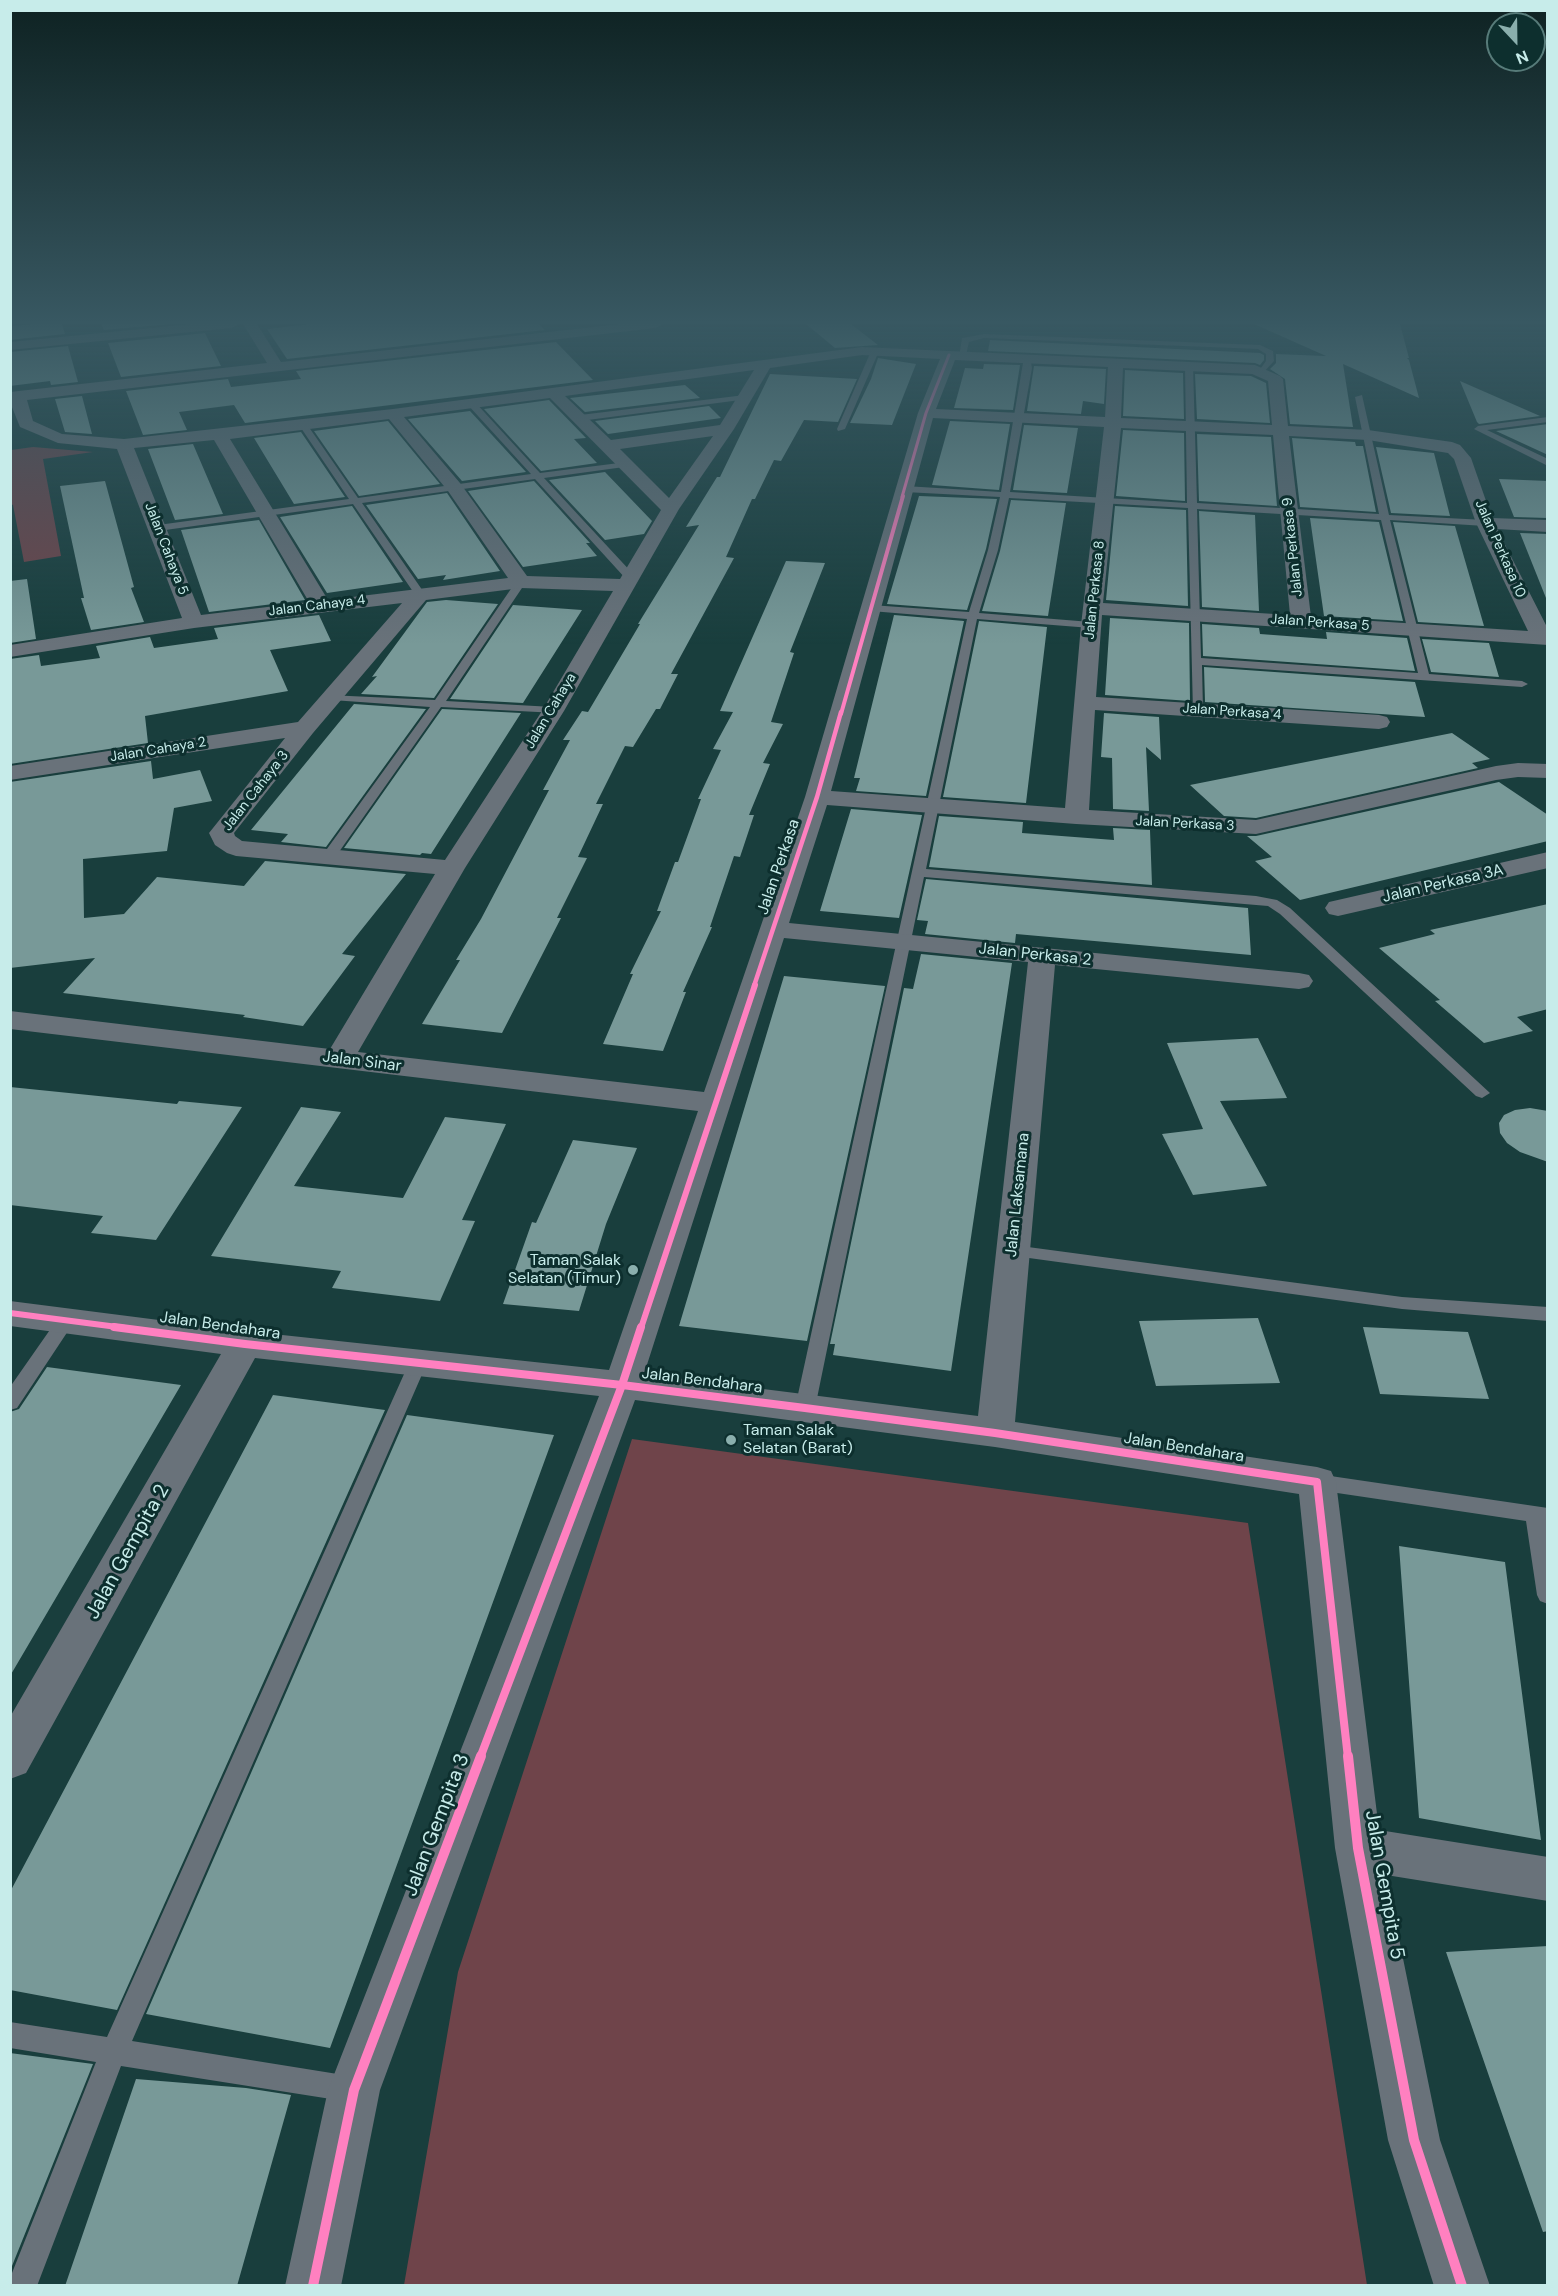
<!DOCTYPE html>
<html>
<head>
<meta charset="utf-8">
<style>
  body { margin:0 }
  #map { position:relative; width:1558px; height:2296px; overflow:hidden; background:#193e3d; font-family:"DM Sans",sans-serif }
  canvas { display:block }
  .frame { position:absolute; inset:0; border:12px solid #c7ecea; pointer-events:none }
  .north { position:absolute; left:1486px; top:12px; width:60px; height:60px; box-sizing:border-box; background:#0d2f2e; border:2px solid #577b79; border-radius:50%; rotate:158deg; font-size:16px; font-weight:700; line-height:24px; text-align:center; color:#c7ecea }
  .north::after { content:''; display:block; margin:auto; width:21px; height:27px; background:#8aafad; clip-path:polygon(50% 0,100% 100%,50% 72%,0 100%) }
</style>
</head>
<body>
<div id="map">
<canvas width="1558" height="2296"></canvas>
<div class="frame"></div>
<div class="north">N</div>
</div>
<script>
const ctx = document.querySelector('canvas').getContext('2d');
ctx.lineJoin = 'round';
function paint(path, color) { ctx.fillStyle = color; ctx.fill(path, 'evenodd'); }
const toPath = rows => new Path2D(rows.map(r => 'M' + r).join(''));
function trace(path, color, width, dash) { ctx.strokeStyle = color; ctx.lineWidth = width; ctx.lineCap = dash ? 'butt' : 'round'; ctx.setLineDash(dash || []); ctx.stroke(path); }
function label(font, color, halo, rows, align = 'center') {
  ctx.font = font + ' "DM Sans",sans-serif'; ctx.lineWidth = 6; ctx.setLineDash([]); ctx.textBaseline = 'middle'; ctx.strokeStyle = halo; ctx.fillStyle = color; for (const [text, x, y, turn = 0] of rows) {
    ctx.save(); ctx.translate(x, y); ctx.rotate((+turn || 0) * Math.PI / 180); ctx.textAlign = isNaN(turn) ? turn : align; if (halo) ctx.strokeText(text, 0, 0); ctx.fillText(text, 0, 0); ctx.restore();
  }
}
paint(toPath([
  [33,447,93,452,43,459,61,556,24,562,13,505,11,504,11,450],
  [632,1439,1248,1523,1367,2285,404,2285,458,1972]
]), '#6f444a');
paint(toPath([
  [34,324,62,324,65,334,10,340,10,326],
  [101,324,171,324,104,330],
  [310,324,539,324,545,330,287,359,267,329],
  [806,324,851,324,878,345,835,348],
  [1254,324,1400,324,1409,358,1407,358,1409,360,1419,398,1343,364,1353,427,1290,424,1285,379,1270,369,1276,363,1276,354,1326,356],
  [205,333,221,366,121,377,108,343],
  [990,340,1260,353,1264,355,1264,360,1260,365,1255,363,988,351],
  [556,342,593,380,245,423,234,405,179,412,187,430,143,435,126,391,228,379,231,387,301,379,296,371],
  [68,346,78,382,51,385,50,381,10,386,10,352],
  [878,358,916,364,892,425,850,423,871,379],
  [984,364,1020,365,1013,410,954,408,965,368,983,369],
  [1034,366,1106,369,1104,404,1083,401,1081,414,1027,411],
  [1125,370,1183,373,1184,419,1123,416],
  [770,374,857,379,838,422,804,420,781,461,774,460,755,499,752,499,726,557,734,558,671,674,678,674,660,709,656,709,633,747,625,746,596,804,603,804,578,857,587,858,557,918,561,918,502,1033,422,1024,460,960,456,960,481,919,549,790,543,790,570,740,563,740,582,711,588,712,640,624,638,624,699,525,686,527,717,477,720,477],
  [1195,374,1251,376,1266,383,1270,423,1197,419],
  [1460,381,1540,416,1479,424,1477,422],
  [685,385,700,398,585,412,570,398],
  [82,396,92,434,65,432,55,399],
  [549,400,586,438,574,439,597,463,541,471,484,409],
  [709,406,721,418,608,434,595,421],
  [470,411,526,472,462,481,408,419],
  [388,421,440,484,359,496,314,431],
  [950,421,1010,424,999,490,932,485],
  [1548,424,1548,455,1496,431],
  [1024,425,1078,428,1067,493,1013,490],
  [1123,430,1184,433,1185,501,1116,496],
  [301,432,345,497,294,504,254,438],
  [1197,434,1271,437,1277,506,1199,501],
  [1292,438,1355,442,1356,446,1363,446,1376,512,1300,507],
  [193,444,223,514,175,520,148,449],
  [1376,447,1434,453,1450,516,1391,513],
  [605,472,652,521,644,534,605,540,549,480],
  [1499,479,1548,481,1548,518,1514,517],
  [105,481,134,587,131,588,144,622,91,630,81,598,84,598,60,486],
  [534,481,590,543,586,543,597,556,523,567,468,491],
  [447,493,500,571,443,580,446,575,418,579,366,505],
  [919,496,997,499,986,549,967,610,887,604],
  [1011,500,1066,503,1048,616,982,611,1000,551],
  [352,506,403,582,327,593,280,517],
  [1115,506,1186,510,1188,606,1106,600],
  [1199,511,1255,515,1259,611,1202,607],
  [1310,518,1379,522,1403,621,1324,616],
  [259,520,305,600,209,612,181,530],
  [1393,522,1455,526,1484,626,1418,622],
  [1520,533,1548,534,1548,597,1546,598],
  [786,561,825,563,790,652,794,653,771,722,783,724,763,763,770,764,749,815,754,815,740,857,734,856,710,927,712,927,683,992,686,992,663,1051,603,1044,633,974,630,974,661,911,657,911,675,862,678,862,701,799,698,799,721,750,713,749,733,712,720,711],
  [27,579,36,639,10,643,10,581],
  [446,600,498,604,434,698,361,694,377,676,372,677,427,602],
  [513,605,582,610,523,703,450,699],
  [319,615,331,641,270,650,288,691,145,716,148,743,10,764,10,659,39,655,41,666,100,658,96,646,150,637,154,648,218,639,214,628],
  [894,615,964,621,926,796,856,791,860,778,854,778],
  [1110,618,1189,623,1190,701,1105,695],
  [979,621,1047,627,1026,803,943,797],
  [1202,624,1259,628,1260,634,1327,639,1326,632,1407,638,1415,671,1203,656],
  [1422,639,1489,643,1499,677,1431,672],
  [1204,667,1415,682,1425,717,1205,702],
  [354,704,426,709,326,847,281,842,288,834,251,830],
  [442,709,521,713,431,854,422,853,420,855,344,848],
  [1104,713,1159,717,1161,760,1146,747,1149,811,1113,809,1112,758,1101,757],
  [1452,733,1490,759,1472,763,1478,768,1256,818,1224,816,1190,785],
  [151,761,153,779,200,770,212,801,174,808,167,851,83,859,84,918,124,914,157,877,244,886,265,861,406,874,342,954,355,956,303,1026,243,1017,245,1015,63,993,95,958,10,968,10,782],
  [1499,782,1548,815,1548,841,1300,900,1255,861,1272,857,1247,836,1256,836],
  [851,809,922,815,899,918,820,911],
  [939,816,1023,822,1022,833,1114,840,1113,828,1150,830,1152,885,929,867],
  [926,879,1248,908,1251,955,1016,934,1015,943,925,934,928,921,917,920],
  [1548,904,1548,1009,1517,1017,1533,1031,1484,1043,1435,1001,1440,1000,1379,948,1435,934,1430,930],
  [921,954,1012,963,951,1371,833,1355,835,1344,830,1344,904,988,913,989],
  [784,976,885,986,807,1341,679,1326],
  [1258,1038,1287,1098,1220,1101,1267,1186,1193,1195,1162,1134,1203,1129,1167,1043],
  [10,1087,177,1104,179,1101,242,1107,156,1240,91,1233,103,1216,10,1205],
  [301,1107,341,1112,294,1186,403,1198,445,1117,506,1124,462,1220,475,1221,440,1301,332,1288,341,1271,211,1256],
  [1530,1108,1548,1111,1548,1162,1520,1152,1507,1143,1500,1133,1499,1123,1504,1115,1515,1110],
  [573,1140,637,1148,606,1224,579,1311,503,1304,532,1222,536,1223],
  [1258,1318,1280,1383,1156,1386,1139,1321],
  [1363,1327,1468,1332,1489,1399,1380,1394],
  [47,1367,181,1385,10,1676,10,1412,19,1409],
  [273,1395,385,1410,117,2010,10,1990,10,1892],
  [407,1415,554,1435,330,2048,146,2014],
  [1399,1546,1505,1562,1541,1840,1419,1818],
  [1548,1946,1548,2231,1543,2232,1446,1952],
  [10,2053,93,2064,10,2271],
  [136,2079,246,2088,291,2095,237,2286,65,2286]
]), '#789998');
paint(toPath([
  [984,334,1260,345,1273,351,1274,361,1262,374,1258,372,1266,361,1266,354,1258,349,984,338,969,342,966,355,959,357,962,338,984,334],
  [872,349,879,351,845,429,838,431,837,429,872,349],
  [1024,357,1030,357,1032,368,1010,492,1187,503,1185,366,1189,364,1193,366,1197,503,1379,514,1355,397,1362,395,1389,515,1485,520,1490,523,1485,526,1390,520,1429,674,1522,681,1528,684,1522,687,1202,665,1203,710,1197,714,1193,712,1188,508,1009,498,998,550,979,613,1091,622,1096,625,1091,628,977,619,926,869,1256,896,1277,900,1290,908,1490,1093,1482,1098,1476,1096,1280,914,1268,906,924,877,815,1408,812,1413,805,1415,798,1413,795,1408,967,619,871,611,866,608,871,605,969,612,988,550,1000,497,905,492,900,489,905,486,1001,492,1024,357],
  [1197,509,1381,520,1418,673,1201,658,1197,509],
  [745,395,749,397,748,399,580,421,576,418,580,415,745,395],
  [468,401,474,401,540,473,627,462,627,466,624,467,544,478,634,575,634,579,626,579,535,479,362,503,425,594,420,597,416,596,353,504,158,531,153,528,158,525,349,499,299,425,303,422,306,423,358,498,531,474,468,405,468,401],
  [1548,417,1548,422,1487,430,1548,459,1548,466,1474,429,1478,426,1548,417],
  [521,579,526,582,446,701,553,707,557,709,557,713,441,707,334,859,324,859,322,856,324,853,430,707,332,700,326,697,328,695,435,700,517,580,521,579],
  [1013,1245,1402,1297,1548,1307,1548,1321,1402,1309,1007,1255,1004,1251,1007,1247,1013,1245],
  [67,1312,73,1314,76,1319,17,1408,10,1410,10,1387,61,1314,67,1312],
  [418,1356,425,1358,427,1363,132,2041,350,2076,359,2080,363,2089,359,2098,350,2102,121,2066,37,2286,10,2286,10,2278,96,2062,10,2048,10,2022,107,2037,409,1363,411,1358,418,1356],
  [1317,1474,1548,1508,1548,1604,1540,1601,1537,1595,1526,1521,1317,1490,1310,1488,1307,1482,1310,1476,1317,1474]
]), '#69727a');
paint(toPath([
  [191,324,239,324,232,328,10,350,10,342,191,324],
  [243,324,257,324,281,362,620,324,663,324,656,328,27,400,33,421,62,434,124,439,393,409,862,347,1255,365,1280,376,1283,379,1288,426,1368,430,1452,442,1460,445,1471,458,1492,518,1548,520,1548,532,1497,529,1548,629,1548,645,1102,615,1096,697,1379,715,1387,717,1390,722,1387,727,1379,729,1095,710,1089,810,1256,820,1496,766,1518,763,1548,764,1548,778,1518,777,1496,780,1256,834,1076,824,827,805,789,923,1299,973,1309,975,1313,981,1309,987,1299,989,1055,965,1015,1422,1317,1467,1331,1471,1336,1482,1379,1830,1548,1857,1548,1901,1386,1875,1440,2140,1490,2286,1434,2286,1388,2140,1335,1848,1299,1494,995,1447,635,1400,380,2090,341,2286,285,2286,328,2090,599,1396,255,1358,26,1773,10,1779,10,1717,221,1354,10,1326,10,1301,245,1331,609,1370,698,1111,10,1029,10,1011,330,1049,435,874,236,856,227,853,215,845,209,833,285,738,10,780,10,766,298,722,402,603,194,628,10,657,10,645,182,618,117,449,58,443,20,427,10,402,10,392,267,363,243,324],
  [862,355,940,359,918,413,805,797,704,1092,358,1052,465,868,564,711,679,509,734,429,770,368,862,355],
  [955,360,1108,367,1105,417,936,409,955,360],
  [1123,368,1252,374,1268,381,1272,425,1121,418,1123,368],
  [754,370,720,425,611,440,565,396,754,370],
  [550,398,661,510,620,579,527,576,460,483,404,417,550,398],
  [933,418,1104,427,1081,625,1065,808,831,791,933,418],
  [389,419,448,491,508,578,328,600,230,439,389,419],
  [1121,428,1273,435,1290,615,1103,603,1121,428],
  [713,436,669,498,620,449,713,436],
  [1289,436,1368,440,1448,453,1454,459,1476,523,1528,631,1311,617,1289,436],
  [214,440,309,602,201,615,134,448,214,440],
  [521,588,613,591,542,711,445,860,242,841,235,836,234,833,313,733,426,600,521,588],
  [784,938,1028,962,978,1416,644,1374,784,938],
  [1548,852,1548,868,1338,916,1329,914,1325,908,1329,902,1548,852]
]), '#69727a');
trace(toPath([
  [902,497,926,413,949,355]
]), '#ff80c0', 3);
trace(toPath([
  [841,714,903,496]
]), '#ff80c0', 4);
trace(toPath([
  [754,986,817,797,841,712]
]), '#ff80c0', 4.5);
trace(toPath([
  [10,1313,125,1328],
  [641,1328,755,985]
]), '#ff80c0', 6);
trace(toPath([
  [114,1327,245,1344,622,1385,805,1408,995,1433,1317,1482,1348,1758],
  [480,1758,622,1385,641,1327]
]), '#ff80c0', 8);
trace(toPath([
  [1348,1756,1358,1848,1414,2140,1462,2286],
  [313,2286,354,2090,481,1756]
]), '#ff80c0', 10);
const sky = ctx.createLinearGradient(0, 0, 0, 645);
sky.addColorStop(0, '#0e2222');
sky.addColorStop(0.5, '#385862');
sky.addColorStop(1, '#38586200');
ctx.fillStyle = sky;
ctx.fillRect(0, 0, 1558, 645);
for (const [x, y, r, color] of [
  [633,1270,6,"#8aafad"],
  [731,1440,6,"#8aafad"]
]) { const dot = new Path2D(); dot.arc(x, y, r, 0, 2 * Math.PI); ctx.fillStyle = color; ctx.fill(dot); trace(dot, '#0d2f2e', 2); }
label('14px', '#c7ecea', '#0d2f2e', [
  ["Jalan Perkasa 9",1293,547,-96],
  ["Jalan Cahaya 5",166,549,69],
  ["Jalan Perkasa 10",1500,549,66],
  ["Jalan Perkasa 8",1095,590,-84],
  ["Jalan Cahaya 4",317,606,-7],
  ["Jalan Perkasa 5",1320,623,4],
  ["Jalan Cahaya",551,711,-59],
  ["Jalan Perkasa 4",1232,712,4],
  ["Jalan Cahaya 2",158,750,-9],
  ["Jalan Cahaya 3",256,791,-52],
  ["Jalan Perkasa 3",1185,824,3]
]);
label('16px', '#c7ecea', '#0d2f2e', [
  ["Jalan Perkasa",779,867,-71],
  ["Jalan Perkasa 3A",1443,884,-13],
  ["Jalan Perkasa 2",1035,955,6],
  ["Jalan Sinar",362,1062,7],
  ["Jalan Laksamana",1018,1195,-84],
  ["Jalan Bendahara",220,1326,8],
  ["Jalan Bendahara",702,1381,7],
  ["Jalan Bendahara",1184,1448,9]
]);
label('16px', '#c7ecea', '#0d2f2e', [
  ["Taman Salak",621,1261],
  ["Selatan (Timur)",621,1279],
  ["Taman Salak",743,1431,"left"],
  ["Selatan (Barat)",743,1449,"left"]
], 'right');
label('20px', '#c7ecea', '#0d2f2e', [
  ["Jalan Gempita 2",128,1552,-61],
  ["Jalan Gempita 3",437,1825,-69],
  ["Jalan Gempita 5",1384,1885,80]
]);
</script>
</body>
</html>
